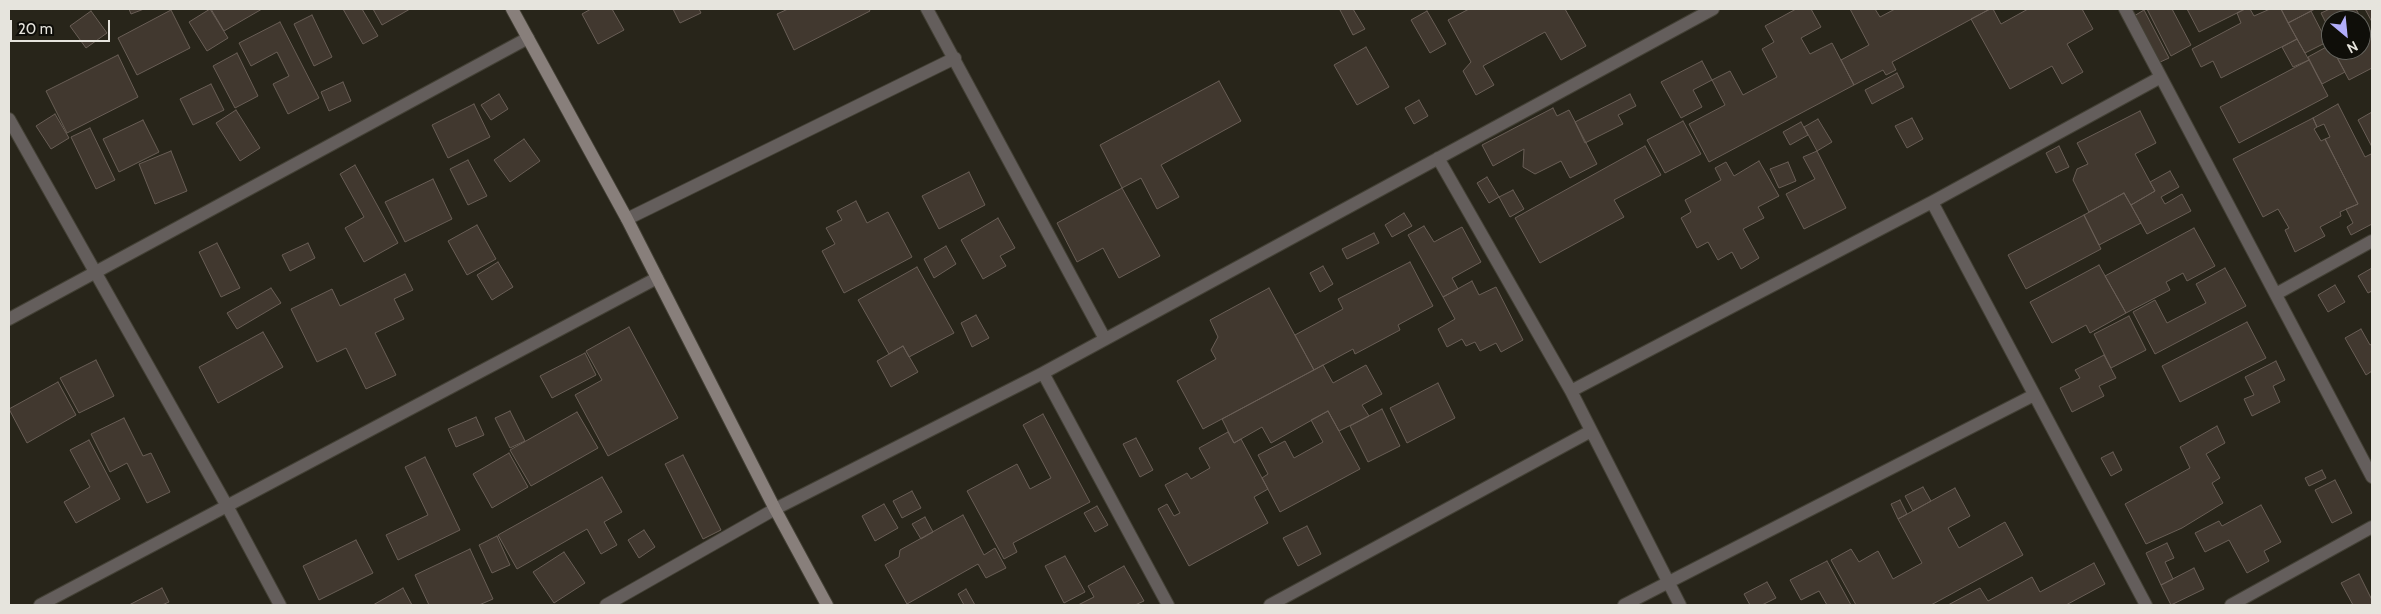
<!DOCTYPE html>
<html>
<head>
<meta charset="utf-8">
<style>
  body { margin:0 }
  #map { position:relative; width:2381px; height:614px; overflow:hidden; background:#28251a; font-family:Cabin,sans-serif }
  canvas { display:block }
  .frame { position:absolute; inset:0; border:10px solid #e6e4dd; pointer-events:none }
  .north { position:absolute; left:2321px; top:10px; width:50px; height:50px; box-sizing:border-box; background:#0f0e09; border:1px solid #65645e; border-radius:50%; rotate:152deg; font-size:14px; font-weight:700; line-height:20px; text-align:center; color:#e6e4dd }
  .north::after { content:''; display:block; margin:auto; width:18px; height:22px; background:#b1adfa; clip-path:polygon(50% 0,100% 100%,50% 72%,0 100%) }
  .scale { position:absolute; left:10px; top:20px; width:100px; height:22px; box-sizing:border-box; border:2px solid #e6e4dd; border-top:0; padding-left:6px; font-size:15px; line-height:18px; white-space:nowrap; color:#e6e4dd; -webkit-text-stroke:4px #0f0e09; paint-order:stroke }
</style>
</head>
<body>
<div id="map">
<canvas width="2381" height="614"></canvas>
<div class="frame"></div>
<div class="north">N</div>
<div class="scale">20 m</div>
</div>
<script>
const ctx = document.querySelector('canvas').getContext('2d');
ctx.lineJoin = 'round';
function paint(path, color) { ctx.fillStyle = color; ctx.fill(path, 'evenodd'); }
const toPath = rows => new Path2D(rows.map(r => 'M' + r).join(''));
function trace(path, color, width, dash) { ctx.strokeStyle = color; ctx.lineWidth = width; ctx.lineCap = dash ? 'butt' : 'round'; ctx.setLineDash(dash || []); ctx.stroke(path); }
const building = toPath([
  [129,9,144,9,131,14,129,9],
  [210,9,228,38,207,51,189,22,210,9],
  [211,9,262,9,224,31,211,9],
  [343,9,362,9,378,36,363,44,343,9],
  [373,9,410,9,382,25,373,9],
  [591,9,612,9,624,30,598,44,582,14,591,9],
  [673,9,699,9,701,13,680,23,673,9],
  [788,9,869,9,870,11,794,50,777,14,788,9],
  [1343,9,1353,9,1365,29,1353,35,1340,10,1343,9],
  [1469,9,1565,9,1586,46,1561,60,1545,32,1483,66,1494,85,1476,95,1463,71,1471,62,1448,20,1469,9],
  [1796,9,1811,9,1821,27,1801,38,1810,54,1832,43,1854,85,1709,162,1689,124,1725,105,1712,80,1730,71,1743,95,1777,77,1762,49,1774,42,1765,26,1796,9],
  [1850,9,1875,9,1880,17,1895,9,1990,9,1892,62,1896,70,1886,75,1883,70,1854,85,1841,60,1869,45,1850,9],
  [1990,9,1993,9,2001,24,2028,9,2082,9,2093,29,2067,44,2083,72,2062,84,2052,66,2010,89,1971,19,1990,9],
  [2147,9,2172,9,2191,45,2171,56,2147,9],
  [2187,9,2245,9,2199,32,2187,9],
  [2245,9,2250,9,2254,16,2270,9,2281,9,2297,39,2221,78,2213,61,2201,67,2192,49,2241,23,2237,13,2245,9],
  [2281,9,2315,9,2288,23,2281,9],
  [2330,9,2356,9,2363,22,2331,20,2331,33,2321,13,2330,9],
  [2365,9,2372,9,2372,22,2365,9],
  [171,10,190,48,137,75,118,38,171,10],
  [2144,10,2169,58,2158,63,2134,16,2144,10],
  [91,11,107,33,86,48,70,26,91,11],
  [1427,11,1446,44,1430,53,1411,20,1427,11],
  [2311,11,2327,42,2305,53,2288,23,2311,11],
  [312,15,332,57,314,66,294,24,312,15],
  [280,22,319,98,288,114,273,84,289,76,277,52,251,66,239,43,280,22],
  [2367,25,2372,34,2372,68,2349,80,2333,50,2361,50,2361,29,2367,25],
  [2297,39,2309,60,2293,67,2282,47,2297,39],
  [2330,45,2331,50,2333,50,2345,72,2322,84,2308,57,2330,45],
  [1366,47,1389,87,1357,105,1334,65,1366,47],
  [237,53,258,96,235,108,213,66,237,53],
  [118,55,138,97,67,133,46,91,118,55],
  [2309,60,2328,96,2239,143,2220,107,2309,60],
  [1702,61,1712,80,1693,90,1702,107,1681,118,1661,82,1702,61],
  [1897,73,1904,87,1872,104,1865,90,1897,73],
  [1219,81,1241,121,1161,165,1179,197,1157,209,1141,178,1122,188,1100,145,1219,81],
  [343,82,351,101,329,111,321,92,343,82],
  [211,84,224,110,193,125,180,99,211,84],
  [499,94,508,109,491,120,481,105,499,94],
  [1630,94,1636,106,1618,115,1623,124,1585,143,1575,122,1630,94],
  [1419,100,1428,116,1414,124,1405,108,1419,100],
  [474,104,490,137,448,158,432,125,474,104],
  [2338,104,2365,157,2371,154,2372,156,2372,224,2351,235,2347,227,2353,223,2346,209,2358,204,2325,139,2330,137,2324,124,2317,127,2313,118,2338,104],
  [1553,108,1557,116,1569,110,1597,164,1570,178,1561,161,1535,174,1523,167,1524,149,1493,166,1482,145,1553,108],
  [236,110,260,148,240,161,216,123,236,110],
  [2140,111,2156,143,2135,154,2155,191,2131,205,2124,193,2089,212,2073,180,2077,169,2088,164,2077,143,2140,111],
  [2372,112,2372,147,2358,120,2372,112],
  [55,114,69,138,51,149,36,126,55,114],
  [1912,118,1923,139,1907,148,1895,126,1912,118],
  [2313,118,2317,127,2314,129,2321,141,2325,139,2358,204,2340,212,2341,216,2320,227,2325,236,2295,252,2285,230,2289,228,2278,209,2263,217,2233,159,2313,118],
  [1818,119,1832,142,1817,151,1804,127,1818,119],
  [143,120,159,152,119,172,103,139,143,120],
  [1683,121,1701,154,1665,173,1647,140,1683,121],
  [1801,122,1808,135,1790,145,1783,132,1801,122],
  [90,128,115,180,96,189,71,137,90,128],
  [524,139,540,161,510,182,494,160,524,139],
  [1645,146,1661,175,1614,200,1624,217,1540,263,1515,218,1645,146],
  [2059,146,2069,167,2056,173,2046,153,2059,146],
  [171,151,187,191,155,204,139,164,171,151],
  [1817,151,1846,208,1804,229,1786,194,1815,179,1803,157,1817,151],
  [468,160,487,196,468,205,450,169,468,160],
  [1759,161,1779,196,1758,207,1764,218,1743,229,1759,258,1741,269,1732,252,1718,260,1708,242,1697,248,1681,218,1691,212,1685,200,1721,180,1715,168,1726,162,1734,176,1759,161],
  [1788,162,1796,181,1779,188,1770,169,1788,162],
  [355,165,398,243,364,262,345,228,364,217,340,174,355,165],
  [2170,171,2179,187,2161,197,2165,204,2182,194,2191,211,2147,234,2131,205,2155,191,2150,182,2170,171],
  [969,172,985,205,939,229,922,196,969,172],
  [1487,177,1499,197,1489,203,1477,183,1487,177],
  [433,179,452,219,405,242,385,202,433,179],
  [1122,188,1160,256,1119,278,1103,248,1077,262,1057,223,1122,188],
  [1513,190,1524,209,1510,217,1499,197,1513,190],
  [2124,193,2141,223,2099,245,2084,215,2124,193],
  [856,201,867,223,888,212,912,257,844,293,822,251,835,244,826,228,842,220,837,211,856,201],
  [1404,213,1412,226,1392,237,1385,225,1404,213],
  [2084,215,2101,249,2026,289,2008,255,2084,215],
  [998,218,1015,248,1000,256,1006,266,983,279,961,240,998,218],
  [477,225,496,259,467,275,448,241,477,225],
  [1424,226,1434,242,1462,227,1481,262,1452,278,1458,289,1443,297,1408,235,1424,226],
  [2194,228,2215,266,2187,281,2183,273,2166,282,2170,290,2126,313,2105,276,2194,228],
  [1374,233,1379,243,1347,259,1342,249,1374,233],
  [217,243,240,288,221,297,199,252,217,243],
  [308,243,315,258,290,271,282,255,308,243],
  [946,246,956,264,934,278,924,259,946,246],
  [498,262,513,287,492,300,477,275,498,262],
  [1410,262,1433,306,1398,325,1400,330,1355,354,1353,349,1314,370,1295,335,1343,309,1338,299,1410,262],
  [2099,265,2126,313,2090,333,2086,325,2052,343,2030,302,2099,265],
  [1323,266,1333,284,1320,292,1310,273,1323,266],
  [917,267,954,333,909,357,903,346,889,354,858,300,917,267],
  [2225,268,2246,306,2155,354,2133,312,2155,300,2167,323,2206,303,2196,284,2225,268],
  [2372,268,2372,291,2368,293,2358,276,2372,268],
  [405,274,413,290,394,299,404,319,375,333,396,375,366,389,346,348,317,362,291,309,332,289,340,306,405,274],
  [1472,281,1479,295,1496,287,1523,340,1501,352,1496,343,1480,351,1475,342,1466,346,1462,339,1447,347,1438,329,1455,319,1443,297,1472,281],
  [2335,285,2345,302,2328,312,2318,295,2335,285],
  [271,288,281,303,237,329,227,313,271,288],
  [1269,288,1314,370,1203,429,1177,381,1216,359,1211,350,1218,337,1210,320,1269,288],
  [976,315,989,338,972,347,961,323,976,315],
  [2129,316,2146,350,2111,368,2094,334,2129,316],
  [2247,322,2266,358,2180,402,2162,366,2247,322],
  [629,327,678,418,608,456,575,395,602,380,586,351,629,327],
  [2361,329,2370,345,2372,344,2372,371,2366,375,2345,338,2361,329],
  [263,332,283,367,218,403,199,367,263,332],
  [903,346,918,372,891,387,877,361,903,346],
  [585,353,596,375,552,398,540,376,585,353],
  [2104,355,2116,378,2099,386,2104,396,2072,412,2060,388,2080,378,2075,370,2104,355],
  [96,360,114,396,79,413,60,378,96,360],
  [2276,361,2285,380,2273,386,2280,402,2252,416,2244,399,2254,395,2245,377,2276,361],
  [1323,365,1333,383,1366,365,1382,394,1362,405,1369,416,1339,431,1328,411,1271,443,1262,427,1234,443,1222,419,1323,365],
  [58,382,76,415,27,443,9,409,58,382],
  [1438,383,1455,418,1407,443,1390,408,1438,383],
  [1382,409,1400,446,1368,462,1350,426,1382,409],
  [510,411,525,441,510,448,495,418,510,411],
  [1328,411,1360,469,1280,512,1262,478,1268,474,1258,455,1285,441,1294,458,1323,442,1311,420,1328,411],
  [577,412,598,448,531,486,510,450,577,412],
  [1043,414,1090,502,1013,543,1017,552,1004,559,967,491,1017,464,1030,489,1051,478,1023,425,1043,414],
  [476,417,484,435,456,447,448,429,476,417],
  [124,418,143,456,151,453,170,492,147,503,127,463,110,472,91,434,124,418],
  [2217,426,2225,443,2206,454,2220,478,2212,483,2223,503,2182,528,2146,544,2125,504,2190,468,2180,447,2217,426],
  [1228,432,1234,443,1241,439,1268,489,1254,497,1268,523,1189,566,1158,509,1167,504,1174,516,1180,513,1165,485,1187,473,1191,479,1210,468,1199,448,1228,432],
  [1136,438,1153,470,1140,477,1123,444,1136,438],
  [89,440,120,499,76,523,64,502,90,487,70,450,89,440],
  [2113,452,2122,470,2111,476,2101,458,2113,452],
  [509,453,528,487,492,508,473,474,509,453],
  [683,455,721,530,703,539,665,464,683,455],
  [425,457,460,530,398,560,386,535,428,515,405,467,425,457],
  [2322,470,2326,478,2309,486,2305,478,2322,470],
  [602,477,622,512,604,522,617,545,601,554,587,529,517,569,498,535,602,477],
  [2335,480,2352,513,2332,523,2315,490,2335,480],
  [1923,487,1931,501,1913,511,1905,496,1923,487],
  [1955,488,1970,516,1948,528,1959,548,2005,522,2023,555,1931,605,1856,605,1831,560,1851,549,1859,562,1878,551,1893,579,1922,563,1898,519,1955,488],
  [912,491,921,508,902,518,893,501,912,491],
  [1900,500,1907,514,1898,519,1891,504,1900,500],
  [884,504,898,528,875,541,862,516,884,504],
  [2261,505,2281,542,2264,551,2269,561,2247,573,2229,540,2205,552,2195,533,2219,521,2222,526,2261,505],
  [1097,506,1108,525,1095,532,1084,513,1097,506],
  [963,515,984,555,995,548,1006,568,986,578,978,564,907,604,885,565,899,557,900,550,963,515],
  [925,517,933,532,921,539,912,524,925,517],
  [1307,526,1321,554,1298,566,1283,538,1307,526],
  [644,530,655,547,639,558,628,540,644,530],
  [497,536,510,565,492,573,479,545,497,536],
  [356,540,373,573,319,600,303,566,356,540],
  [2167,543,2174,558,2165,562,2173,579,2161,585,2146,553,2167,543],
  [470,549,493,599,479,605,429,605,415,575,470,549],
  [564,552,585,583,554,603,533,572,564,552],
  [1065,556,1085,592,1064,603,1045,566,1065,556],
  [1827,561,1851,605,1827,605,1819,591,1801,600,1790,580,1827,561],
  [2094,563,2105,584,2066,605,1948,605,1980,588,1988,601,2032,577,2040,592,2094,563],
  [1124,566,1144,601,1135,605,1078,605,1094,597,1088,586,1124,566],
  [2194,568,2204,589,2171,605,2161,585,2194,568],
  [2359,574,2372,600,2372,605,2353,605,2341,583,2359,574],
  [1767,582,1776,598,1762,605,1750,605,1744,594,1767,582],
  [162,588,169,602,162,605,129,605,162,588],
  [403,588,412,605,373,605,403,588],
  [966,589,975,605,964,605,958,594,966,589]
]);
paint(building, '#41382f');
trace(building, '#695e56', 1);
const street = toPath([
  [927,9,1105,339],
  [2125,9,2372,477],
  [9,119,227,506,280,605],
  [1438,158,1571,391,1680,605],
  [1932,202,2146,605],
  [627,219,955,58],
  [2276,294,2372,241],
  [9,319,528,38],
  [1043,373,1168,605],
  [1571,391,1932,202,2161,77],
  [40,605,657,278],
  [606,605,775,509,1043,373,1713,9],
  [1270,605,1591,431],
  [1624,605,2034,395],
  [2231,605,2372,527]
]);
const secondary = toPath([
  [512,9,627,219,775,509,827,605]
]);
trace(street, '#434035', 14);
trace(secondary, '#434035', 14);
trace(street, '#645e5c', 12);
trace(secondary, '#887f7b', 12);
</script>
</body>
</html>
